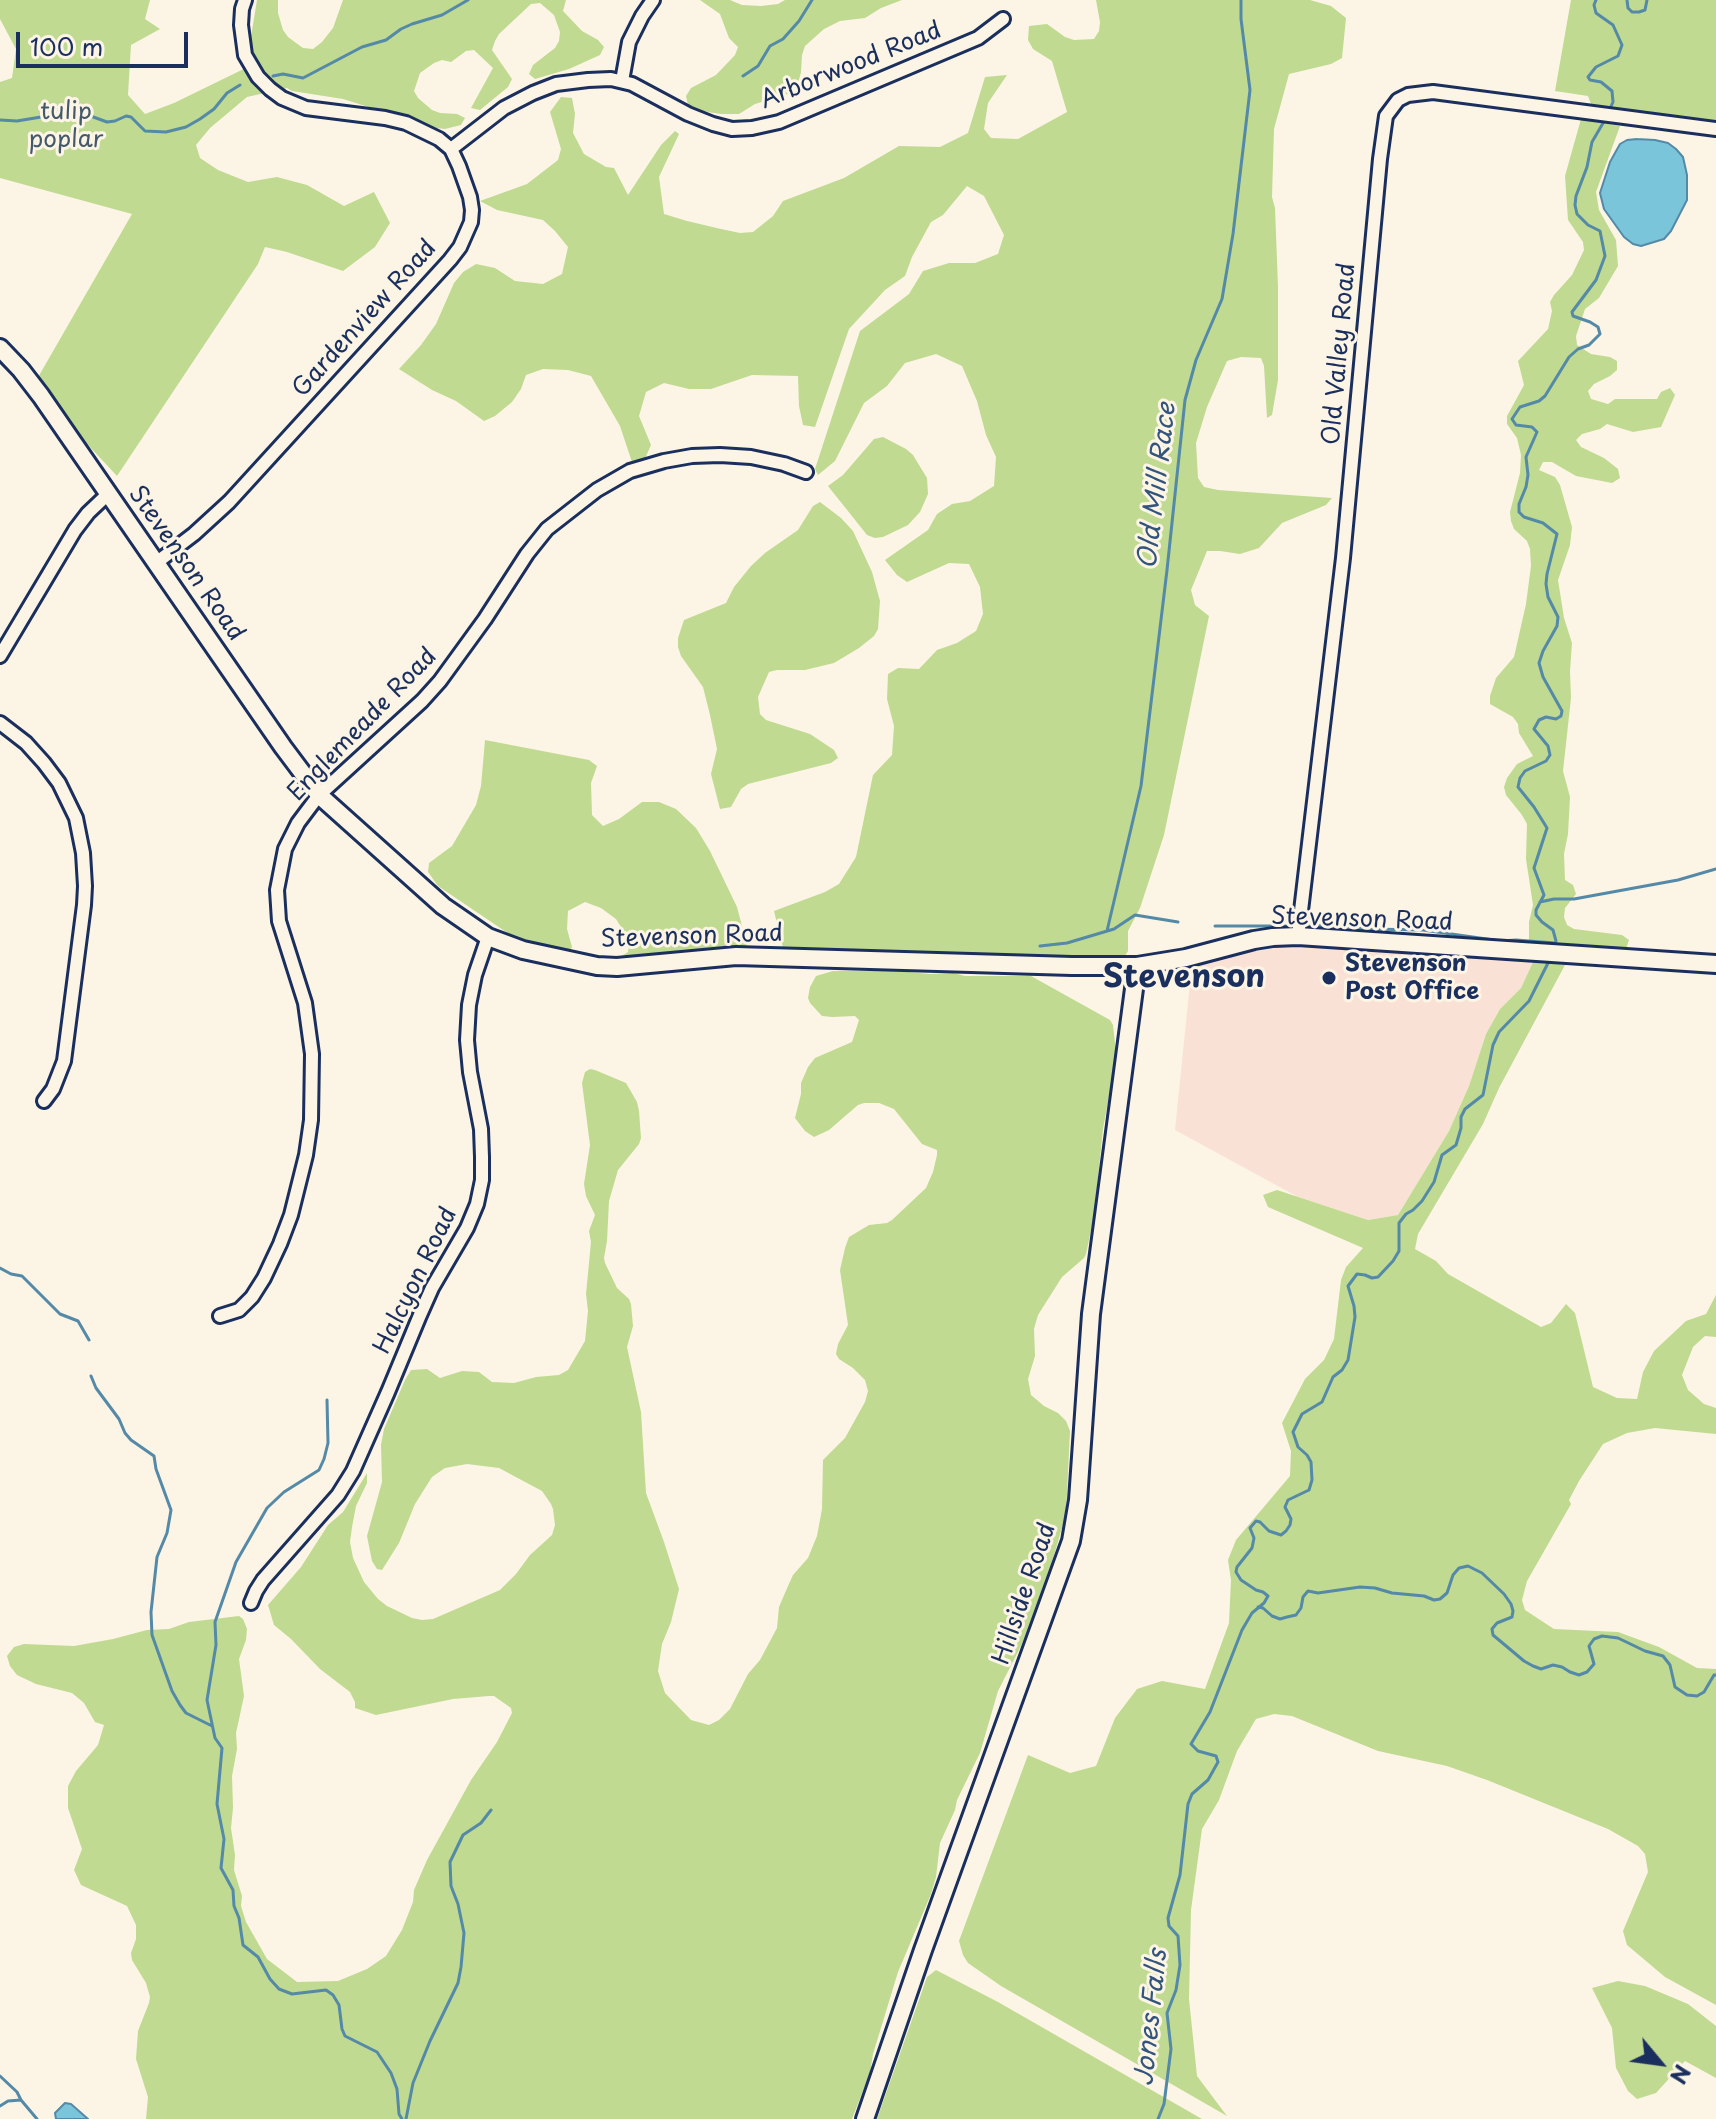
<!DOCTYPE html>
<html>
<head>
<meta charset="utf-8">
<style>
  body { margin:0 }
  #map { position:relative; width:1716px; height:2119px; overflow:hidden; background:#fcf5e5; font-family:"Playpen Sans",sans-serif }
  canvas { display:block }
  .north { position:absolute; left:1620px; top:2023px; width:80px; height:80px; -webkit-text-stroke:6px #fcf5e5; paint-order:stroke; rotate:119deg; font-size:22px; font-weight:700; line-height:32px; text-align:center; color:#1b2f5e }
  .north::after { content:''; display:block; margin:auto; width:28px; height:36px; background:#1b2f5e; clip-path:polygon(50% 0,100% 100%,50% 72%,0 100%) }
  .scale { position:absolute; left:16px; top:32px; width:172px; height:36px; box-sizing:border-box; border:4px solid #1b2f5e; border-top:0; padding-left:10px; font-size:24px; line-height:28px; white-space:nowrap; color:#1b2f5e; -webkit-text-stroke:6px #fcf5e5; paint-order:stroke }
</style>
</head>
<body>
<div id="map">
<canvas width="1716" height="2119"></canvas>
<div class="north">N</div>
<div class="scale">100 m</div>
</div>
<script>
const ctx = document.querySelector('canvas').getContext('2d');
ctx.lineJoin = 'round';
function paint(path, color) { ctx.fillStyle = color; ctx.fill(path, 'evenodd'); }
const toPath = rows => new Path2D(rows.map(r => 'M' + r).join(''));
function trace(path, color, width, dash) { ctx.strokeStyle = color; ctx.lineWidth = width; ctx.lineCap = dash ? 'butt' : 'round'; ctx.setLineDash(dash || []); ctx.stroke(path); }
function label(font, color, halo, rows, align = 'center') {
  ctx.font = font + ' "Playpen Sans",sans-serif'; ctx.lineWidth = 6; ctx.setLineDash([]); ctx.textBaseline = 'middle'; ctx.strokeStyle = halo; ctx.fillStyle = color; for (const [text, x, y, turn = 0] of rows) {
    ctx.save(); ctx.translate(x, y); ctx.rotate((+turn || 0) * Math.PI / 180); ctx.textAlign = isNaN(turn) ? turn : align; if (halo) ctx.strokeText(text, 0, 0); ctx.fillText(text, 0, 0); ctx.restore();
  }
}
paint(toPath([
  [1285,944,1519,957,1534,960,1521,988,1500,1009,1486,1034,1469,1086,1449,1131,1398,1215,1368,1220,1298,1197,1175,1130,1192,963,1256,946]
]), '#f9e2d5');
paint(toPath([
  [0,0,150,0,145,19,160,29,131,45,128,95,145,114,174,103,256,63,253,55,251,37,257,0,278,0,278,13,283,30,288,37,303,48,313,49,322,42,333,28,343,0,566,0,563,11,582,31,598,40,604,47,600,55,569,69,535,79,529,74,533,65,555,48,559,41,560,32,554,15,540,3,531,4,499,34,495,41,492,50,512,79,508,87,480,110,471,108,493,68,474,50,466,51,451,62,442,60,434,63,420,73,414,91,418,98,432,110,440,113,457,114,465,118,461,125,445,129,436,128,343,99,292,91,287,88,247,97,210,128,196,145,200,158,218,170,248,182,277,177,307,185,344,206,374,192,390,223,375,247,343,271,287,252,265,247,258,264,117,476,33,386,132,214,0,178,0,82,12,78,16,49,0,19],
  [700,0,730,0,742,5,761,6,778,4,785,0,902,0,881,8,865,18,840,21,824,29,805,46,802,55,801,72,799,80,794,89,788,94,755,104,739,114,721,114,695,110,688,105,686,96,691,88,716,75,735,55,738,47,729,38,720,14],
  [1096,0,1310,0,1331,6,1346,18,1342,58,1331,64,1289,74,1274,129,1272,197,1275,208,1278,287,1278,380,1272,415,1267,418,1264,366,1261,358,1241,357,1227,361,1207,407,1196,443,1198,478,1204,487,1218,490,1332,498,1326,505,1282,523,1259,548,1240,554,1220,551,1207,551,1191,590,1195,605,1209,616,1190,709,1164,835,1140,908,1128,931,1128,951,1123,959,904,951,819,952,783,948,774,911,825,892,839,884,856,857,873,775,892,755,894,726,887,699,888,674,898,668,919,669,937,650,957,643,976,631,983,614,980,587,969,564,949,563,907,582,897,575,885,560,928,530,937,514,952,504,970,501,994,486,996,457,986,435,977,401,962,366,936,354,905,363,887,386,864,403,835,461,818,475,815,469,860,331,909,294,923,271,949,263,975,263,998,254,1004,235,984,196,967,186,943,215,931,222,912,257,905,276,885,290,849,329,815,427,803,425,799,406,798,376,752,375,711,389,689,389,664,383,646,392,639,416,651,445,643,463,632,462,620,426,591,376,568,370,543,369,526,375,521,389,512,402,495,416,484,421,456,401,432,390,399,369,421,345,436,324,454,283,463,272,476,264,495,268,515,281,543,284,562,274,568,247,555,231,543,220,497,210,480,201,527,184,558,160,561,149,550,112,561,97,572,98,575,114,573,133,584,154,606,167,614,168,628,195,661,145,675,131,679,134,659,177,664,214,687,221,721,229,740,233,753,232,773,216,783,201,844,178,899,146,940,147,968,133,985,77,1007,75,988,103,984,129,991,138,1018,139,1067,112,1052,61,1033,49,1028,40,1029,26,1047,24,1065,37,1074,40,1094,39,1099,31,1100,22],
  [1571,0,1716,0,1716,123,1646,115,1591,104,1588,96,1555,91],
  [1581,119,1620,126,1596,192,1599,210,1616,240,1618,266,1599,298,1585,309,1576,336,1577,345,1591,354,1610,357,1617,361,1617,370,1610,376,1594,384,1588,391,1591,399,1608,404,1615,399,1657,399,1661,392,1670,388,1675,395,1661,427,1633,432,1607,424,1600,429,1582,434,1576,440,1581,447,1604,458,1618,469,1620,478,1612,483,1576,476,1552,462,1543,462,1539,470,1555,477,1560,485,1572,527,1570,545,1558,580,1564,618,1572,643,1570,671,1571,698,1563,771,1570,797,1568,834,1564,854,1565,880,1573,885,1576,894,1565,908,1564,917,1567,925,1574,929,1622,935,1629,940,1626,949,1529,946,1529,922,1533,905,1526,859,1527,824,1522,815,1506,795,1504,787,1507,778,1517,764,1533,756,1519,733,1518,724,1513,717,1490,704,1490,696,1496,678,1514,657,1526,604,1531,566,1530,549,1527,541,1514,529,1511,521,1510,512,1520,473,1521,455,1517,438,1507,424,1507,416,1524,385,1518,361,1548,329,1552,311,1550,302,1554,295,1572,275,1584,250,1583,242,1568,220,1565,176],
  [883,437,906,449,913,455,927,478,928,494,920,512,908,525,883,537,875,538,867,535,828,486,843,475,874,439],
  [820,502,841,518,853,531,872,572,880,601,878,629,874,636,859,648,834,663,805,670,777,670,769,672,758,697,760,714,766,720,810,734,834,750,838,758,831,763,748,784,741,789,731,807,720,809,711,774,717,749,710,715,703,687,681,656,678,647,678,638,684,620,726,603,734,587,751,566,765,553,798,530,813,506],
  [485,740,589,760,597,766,591,783,592,815,603,826,619,819,642,802,659,802,676,809,696,828,710,851,737,907,747,945,739,950,694,950,607,960,620,957,628,952,629,943,626,935,616,919,601,908,585,902,568,911,567,929,572,947,568,954,531,945,515,938,438,886,428,872,429,863,452,846,476,805,481,786],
  [1534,960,1565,965,1499,1088,1483,1124,1418,1234,1415,1249,1436,1261,1448,1274,1541,1327,1551,1323,1566,1304,1575,1313,1593,1387,1617,1398,1637,1399,1643,1372,1654,1351,1686,1321,1706,1314,1716,1295,1716,1337,1705,1336,1693,1347,1682,1375,1688,1390,1704,1404,1716,1408,1716,1434,1655,1428,1627,1433,1603,1444,1579,1481,1569,1500,1571,1504,1527,1581,1522,1600,1525,1610,1554,1629,1618,1632,1659,1647,1697,1668,1716,1669,1716,2005,1665,1977,1627,1945,1623,1931,1648,1872,1645,1854,1638,1846,1608,1829,1487,1780,1447,1766,1378,1751,1292,1716,1274,1714,1256,1719,1237,1751,1219,1800,1202,1829,1191,1910,1189,1999,1197,2076,1227,2116,1001,1986,968,1963,963,1955,959,1941,1028,1755,1070,1773,1096,1766,1115,1718,1137,1689,1162,1681,1205,1689,1229,1623,1231,1580,1228,1560,1236,1540,1290,1476,1291,1451,1282,1423,1305,1379,1324,1360,1334,1339,1341,1280,1346,1267,1363,1248,1268,1207,1263,1195,1277,1190,1368,1220,1398,1215,1449,1131,1469,1086,1486,1034,1500,1009,1521,988],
  [833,971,897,971,930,974,953,973,965,976,1031,976,1110,1020,1113,1025,1116,1052,1115,1063,1103,1129,1094,1216,1086,1254,1084,1258,1062,1277,1038,1315,1034,1329,1035,1356,1028,1379,1031,1395,1044,1406,1058,1413,1066,1421,1070,1431,1066,1514,1048,1576,1037,1606,1022,1644,998,1691,980,1753,957,1800,955,1810,940,1843,936,1877,931,1894,898,1972,873,2054,870,2073,852,2119,146,2119,148,2097,136,2059,138,2031,149,2003,150,1997,146,1983,132,1960,131,1953,136,1939,136,1925,127,1906,81,1885,74,1870,82,1849,68,1808,68,1786,76,1771,98,1745,104,1725,95,1722,84,1703,72,1693,36,1684,17,1675,10,1666,7,1656,14,1647,24,1644,74,1646,113,1639,147,1630,169,1629,189,1622,239,1616,243,1619,247,1629,246,1640,239,1659,244,1696,236,1733,237,1749,232,1776,233,1808,231,1828,235,1855,234,1870,242,1896,241,1906,246,1922,267,1959,297,1982,338,1981,367,1969,386,1956,402,1930,413,1902,414,1890,427,1860,471,1780,497,1742,512,1713,511,1708,494,1696,489,1696,453,1699,376,1715,355,1708,355,1702,350,1692,320,1669,291,1639,274,1625,268,1605,301,1567,328,1525,343,1512,367,1473,367,1483,356,1506,352,1527,350,1542,353,1558,364,1582,378,1599,387,1606,412,1618,422,1620,433,1619,500,1590,516,1574,530,1555,552,1535,555,1525,553,1509,551,1504,542,1491,499,1468,467,1464,445,1468,432,1477,415,1504,399,1543,382,1570,377,1569,372,1561,367,1536,382,1482,381,1445,384,1429,405,1380,411,1370,427,1369,440,1378,462,1371,479,1372,492,1382,514,1383,536,1377,559,1375,568,1370,585,1341,588,1311,586,1294,591,1242,589,1231,595,1215,586,1196,584,1184,590,1145,582,1083,585,1072,590,1069,595,1070,626,1083,637,1102,639,1111,641,1138,639,1144,618,1170,609,1201,607,1241,604,1258,605,1263,617,1288,629,1299,631,1304,633,1326,627,1347,641,1412,646,1493,664,1542,679,1589,671,1622,662,1644,658,1671,665,1693,691,1720,709,1725,719,1720,730,1709,748,1674,760,1660,777,1628,779,1607,788,1586,793,1575,808,1558,817,1536,822,1509,823,1460,845,1438,865,1402,868,1391,865,1380,853,1368,839,1359,836,1354,838,1344,848,1325,840,1270,845,1248,849,1237,869,1225,887,1223,892,1220,926,1188,933,1172,937,1155,937,1150,922,1144,894,1109,879,1103,864,1103,858,1105,829,1130,814,1137,805,1131,795,1118,801,1094,801,1083,808,1067,815,1058,852,1042,859,1020,855,1016,832,1017,822,1016,810,1003,808,998,810,987,816,976],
  [936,1970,998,2002,1202,2119,877,2119,927,1977],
  [1618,1981,1645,1986,1688,2004,1716,2026,1716,2078,1685,2061,1656,2093,1637,2099,1628,2091,1616,2068,1612,2028,1592,1988]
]), '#c0da91');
const water = toPath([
  [1637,139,1655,140,1668,143,1676,149,1683,157,1687,175,1687,200,1671,231,1664,239,1641,246,1633,244,1624,237,1604,209,1600,193,1610,162,1620,144,1627,140,1637,139],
  [65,2103,71,2104,88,2119,56,2119,55,2113,65,2103]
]);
paint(water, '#7ac5da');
trace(water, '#5489a8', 2);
trace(toPath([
  [1596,0,1594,5,1596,13,1613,25,1622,45,1618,56,1596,67,1588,77,1590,80,1601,82,1612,91,1613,102,1609,111],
  [1627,0,1628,8,1632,12,1639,12,1645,10,1647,0],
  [273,76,283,74,303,78,362,47,386,40,401,29,412,24,442,15,468,0],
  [743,76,758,66,770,46,783,39,799,21,812,0],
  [0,120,17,121,77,111,107,122,115,121,126,116,131,117,145,131,166,132,186,127,200,119,214,109,227,93,240,85],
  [1540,902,1554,899,1574,899,1678,880,1716,869],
  [1215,926,1287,926],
  [1309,926,1336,925,1369,929,1423,930,1501,941,1516,940,1555,943],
  [1107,931,1141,786,1167,570,1185,400,1196,360,1222,299,1233,234,1250,90,1241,19,1241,0],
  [1040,946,1067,943,1114,929,1135,915,1178,922],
  [1554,946,1556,941,1553,930,1542,922,1536,915,1536,910,1544,895,1534,868,1547,828,1534,807,1518,787,1520,778,1525,771,1546,761,1550,755,1548,746,1534,729,1539,720,1546,717,1556,719,1561,716,1562,711,1543,677,1539,663,1543,651,1557,626,1558,617,1548,597,1546,584,1547,574,1557,534,1543,523,1524,517,1519,512,1519,504,1526,487,1528,475,1526,457,1537,432,1532,427,1516,425,1512,419,1520,407,1539,401,1545,396,1569,357,1578,349,1589,345,1600,334,1598,327,1590,322,1573,316,1572,312,1596,280,1605,256,1600,231,1588,225,1577,214,1575,205,1576,196,1587,167,1592,142,1606,118],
  [0,1268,11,1274,22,1276,60,1314,78,1321,89,1340],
  [91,1376,96,1388,119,1419,125,1433,131,1440,154,1456,156,1469,171,1510,167,1533,157,1557,151,1612,152,1635,172,1691,180,1705,186,1713,212,1726],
  [327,1400,328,1443,324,1459,319,1470,284,1492,267,1508,236,1562,215,1622,216,1645,207,1700,215,1738,222,1748,217,1804,224,1839,221,1868,233,1890,234,1906,239,1918,243,1945,258,1957,270,1979,279,1989,292,1994,326,1990,333,1995,339,2005,342,2029,345,2036,377,2052,391,2073,397,2089,399,2114,402,2119],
  [1258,1607,1263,1608,1272,1616,1280,1619,1287,1617,1296,1615,1301,1608,1303,1597,1308,1591,1318,1593,1360,1587,1375,1588,1392,1593,1424,1596,1434,1600,1440,1599,1447,1593,1453,1575,1459,1568,1468,1566,1482,1573,1504,1594,1511,1604,1513,1611,1512,1617,1497,1623,1492,1629,1493,1635,1524,1661,1533,1666,1541,1669,1553,1665,1562,1667,1570,1672,1579,1675,1587,1672,1594,1664,1589,1646,1594,1639,1602,1636,1618,1638,1645,1651,1663,1656,1670,1665,1675,1687,1687,1695,1697,1696,1704,1692,1714,1675,1716,1675],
  [0,2076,17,2092,21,2100,37,2119],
  [0,2106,8,2101,21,2100],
  [406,2119,413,2083,430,2041,458,1983,461,1967,464,1933,458,1904,451,1886,450,1862,463,1835,481,1823,491,1810],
  [1158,2119,1164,2104,1171,2049,1167,2013,1176,1990,1180,1965,1178,1936,1169,1926,1168,1918,1180,1875,1188,1804,1192,1794,1208,1780,1218,1762,1216,1756,1198,1751,1191,1744,1210,1712,1242,1630,1252,1613,1264,1603,1268,1596,1263,1592,1256,1590,1241,1580,1236,1572,1237,1567,1252,1548,1254,1538,1250,1528,1256,1521,1260,1522,1269,1531,1281,1535,1286,1531,1290,1525,1291,1519,1285,1507,1288,1500,1309,1490,1312,1480,1311,1462,1307,1455,1298,1447,1293,1432,1302,1414,1322,1402,1333,1377,1342,1370,1348,1360,1355,1317,1354,1306,1348,1286,1357,1274,1365,1275,1372,1278,1378,1277,1393,1261,1399,1251,1399,1223,1406,1214,1413,1210,1422,1201,1434,1182,1442,1155,1456,1145,1461,1128,1461,1117,1465,1109,1483,1095,1493,1045,1499,1032,1529,1001,1551,957]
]), '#5489a8', 3);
const street = toPath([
  [622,81,629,42,642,16,653,0],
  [451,149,504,108,533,93,556,84,588,80,611,79,632,84,688,114,713,124,732,129,752,128,779,122,978,38,1003,19],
  [156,563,194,534,229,502,450,260,460,247,471,222,472,210,470,197,459,166,451,149,439,139,406,123,385,118,306,108,282,98,270,89,258,77,245,55,241,25,242,9,245,0],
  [0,656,75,530,88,513,108,494],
  [0,723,26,743,44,763,59,783,76,818,83,853,85,886,84,905,64,1061,53,1089,44,1101],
  [1298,936,1343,558,1380,159,1386,116,1398,100,1408,95,1433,92,1716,129],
  [220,1316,239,1310,252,1297,264,1278,280,1244,291,1215,306,1155,311,1120,312,1054,305,1003,279,921,277,890,285,849,298,823,319,795,422,701,440,681,485,619,527,554,547,529,597,490,630,471,664,461,692,456,720,455,751,457,784,464,806,472],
  [251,1603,256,1591,263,1580,338,1495,353,1471,388,1392,420,1315,432,1288,467,1228,477,1204,482,1180,482,1157,481,1129,470,1072,467,1040,469,1005,475,975,488,937]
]);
const secondary = toPath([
  [0,348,21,370,41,396,283,747,319,795,443,906,488,937,523,950,597,966,617,967,736,956,1072,966,1137,966,1186,958,1254,940,1273,937,1298,936,1716,964],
  [865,2119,923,1950,1071,1541,1078,1500,1091,1314,1137,966]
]);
trace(street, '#1b2f5e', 18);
trace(secondary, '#1b2f5e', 22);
trace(street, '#fcf5e5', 12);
trace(secondary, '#fcf5e5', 16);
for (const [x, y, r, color] of [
  [1329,978,8,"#1b2f5e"]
]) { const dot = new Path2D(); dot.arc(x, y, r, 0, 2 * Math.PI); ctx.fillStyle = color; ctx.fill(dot); trace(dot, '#fcf5e5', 3); }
label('24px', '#1b2f5e', '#fcf5e5', [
  ["Arborwood Road",851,66,-22],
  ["Gardenview Road",365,319,-48],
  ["Old Valley Road",1340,354,-85],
  ["Stevenson Road",186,564,55],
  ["Englemeade Road",363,725,-46],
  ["Stevenson Road",1362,920,2],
  ["Stevenson Road",692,937,-2],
  ["Halcyon Road",416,1281,-64],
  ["Hillside Road",1025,1594,-71]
]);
label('24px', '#445a6b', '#fcf5e5', [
  ["tulip",66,112],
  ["poplar",66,140]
]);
label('bold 24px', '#1b2f5e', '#fcf5e5', [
  ["Stevenson",1345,964],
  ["Post Office",1345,992]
], 'left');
label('italic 26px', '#33547d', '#fcf5e5', [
  ["Old Mill Race",1158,486,-83],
  ["Jones Falls",1152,2018,-84]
]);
label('bold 32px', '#1b2f5e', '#fcf5e5', [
  ["Stevenson",1184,978]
]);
</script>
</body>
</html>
